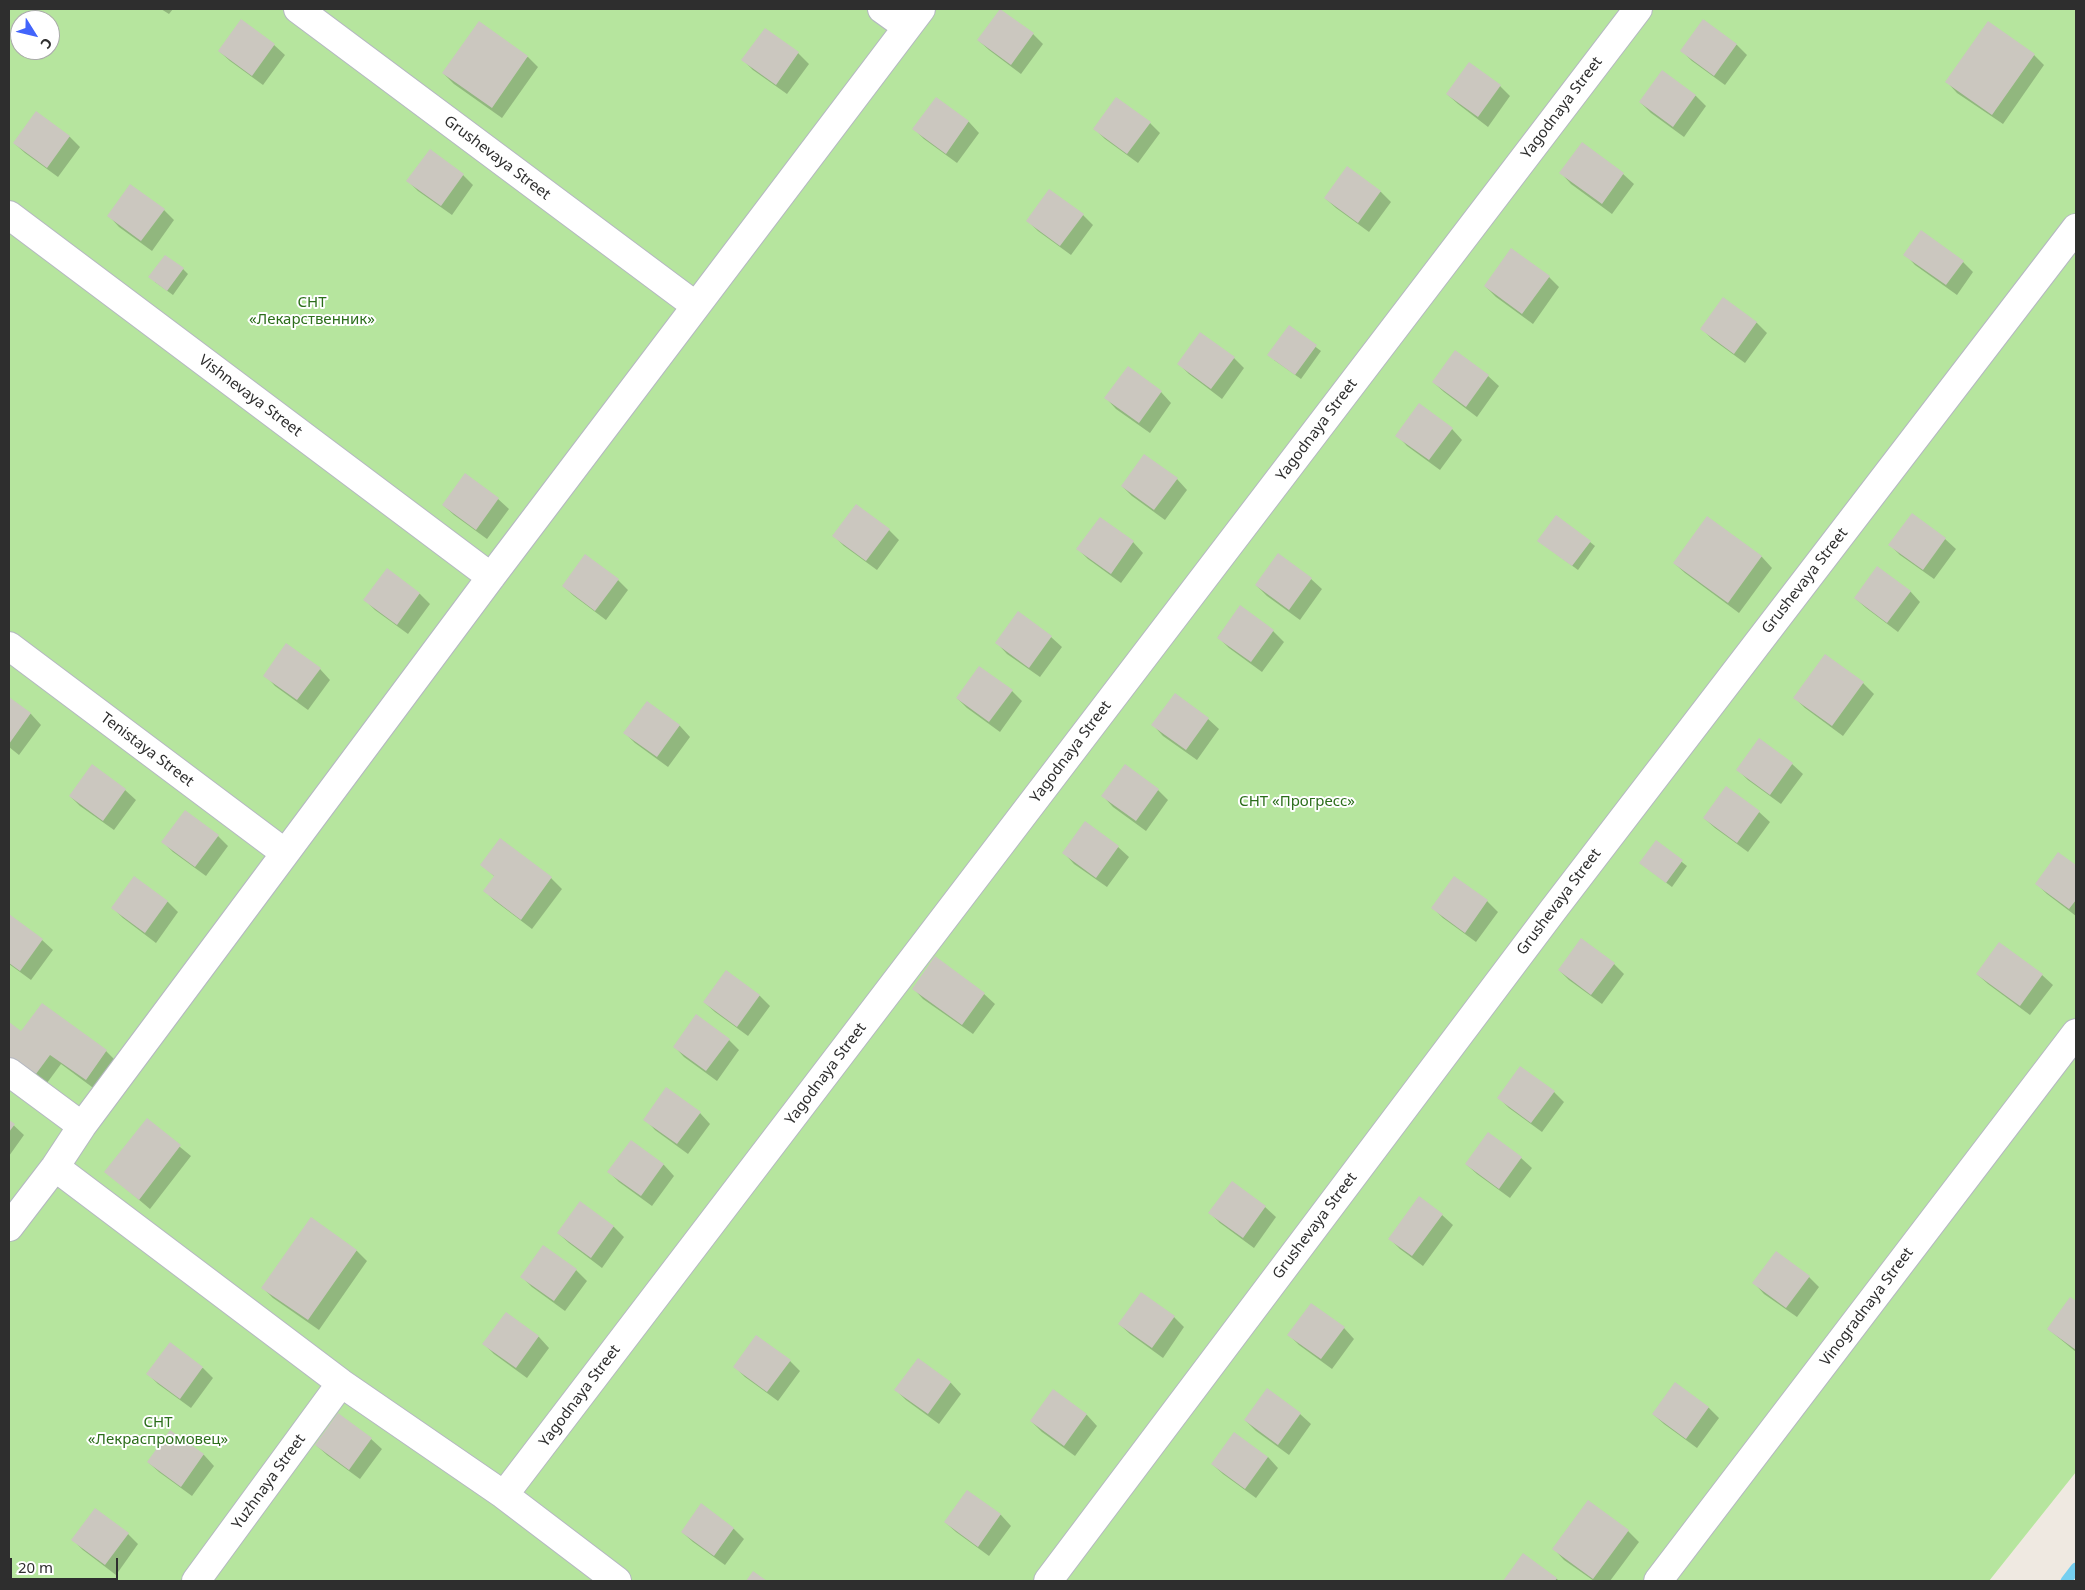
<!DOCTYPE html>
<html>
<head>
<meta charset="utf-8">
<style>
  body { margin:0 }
  #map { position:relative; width:2085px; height:1590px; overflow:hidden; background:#efe9e1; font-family:"Noto Sans",sans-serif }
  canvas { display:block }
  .frame { position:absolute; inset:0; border:10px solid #2e2e2e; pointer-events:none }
  .north { position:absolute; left:10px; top:10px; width:50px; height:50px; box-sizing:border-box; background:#fff; border:1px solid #ababab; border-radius:50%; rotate:126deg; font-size:14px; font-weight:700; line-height:20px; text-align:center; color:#2e2e2e }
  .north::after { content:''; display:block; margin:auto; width:18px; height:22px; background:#4264fb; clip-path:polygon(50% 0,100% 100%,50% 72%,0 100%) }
  .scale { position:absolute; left:10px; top:1558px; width:108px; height:22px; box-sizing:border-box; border:2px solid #2e2e2e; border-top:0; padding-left:6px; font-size:15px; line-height:18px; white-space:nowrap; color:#2e2e2e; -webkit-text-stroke:4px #fff; paint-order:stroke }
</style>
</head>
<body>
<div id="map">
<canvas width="2085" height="1590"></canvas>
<div class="frame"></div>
<div class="north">С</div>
<div class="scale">20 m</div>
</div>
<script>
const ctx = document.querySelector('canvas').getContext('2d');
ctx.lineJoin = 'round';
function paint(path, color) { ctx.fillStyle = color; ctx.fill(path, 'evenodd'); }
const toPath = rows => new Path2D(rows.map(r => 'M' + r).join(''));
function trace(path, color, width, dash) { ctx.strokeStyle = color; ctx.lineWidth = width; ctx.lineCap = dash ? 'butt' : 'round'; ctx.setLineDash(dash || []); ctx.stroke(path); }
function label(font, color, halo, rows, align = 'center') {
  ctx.font = font + ' "Noto Sans",sans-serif'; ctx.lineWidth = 4; ctx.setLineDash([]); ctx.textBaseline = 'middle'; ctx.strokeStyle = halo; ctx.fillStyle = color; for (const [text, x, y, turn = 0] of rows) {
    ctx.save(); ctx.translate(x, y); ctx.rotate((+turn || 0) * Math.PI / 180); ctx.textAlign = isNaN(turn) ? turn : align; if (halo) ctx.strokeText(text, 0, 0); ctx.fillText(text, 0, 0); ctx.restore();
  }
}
paint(toPath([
  [9,9,2076,9,2076,1472,1989,1581,9,1581],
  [20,20,50,20,50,50,20,50]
]), '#b6e59e');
paint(toPath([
  [161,9,173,9,169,14],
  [1703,20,1737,45,1747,55,1725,85,1692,61,1682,51],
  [765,29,798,53,809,64,787,94,753,70,743,60],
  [1033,34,1043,44,1021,74,989,50,978,40],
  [274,45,285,55,263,85,230,61,219,51],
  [2034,55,2044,65,2003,124,1957,93,1947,82],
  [528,57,538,67,502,118,454,84,443,73],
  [1662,72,1696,96,1706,106,1684,137,1651,113,1640,102],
  [1500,86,1510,96,1488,127,1458,104,1447,94],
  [936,99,969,122,979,133,957,163,924,139,914,129],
  [36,113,70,137,80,147,58,177,25,153,14,143],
  [1150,123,1160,133,1138,163,1105,139,1095,129],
  [1582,144,1623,174,1634,184,1612,214,1571,184,1561,173],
  [1347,168,1381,192,1391,202,1369,232,1336,208,1325,198],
  [463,175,473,185,452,215,418,191,408,181],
  [164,210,174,220,152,251,119,227,109,216],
  [1083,215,1093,225,1071,255,1038,231,1028,221],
  [1905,254,1963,262,1973,272,1957,295,1915,265],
  [183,269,188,274,173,295,155,282],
  [1549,277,1559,287,1533,324,1496,297,1485,286],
  [1723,298,1757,323,1767,333,1745,363,1712,339,1702,329],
  [1289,327,1321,351,1301,379,1274,360],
  [1455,352,1488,376,1499,386,1477,417,1444,392,1433,382],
  [1234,358,1244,368,1222,399,1189,374,1179,364],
  [1161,392,1171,403,1150,433,1116,409,1106,398],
  [1452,429,1462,440,1440,470,1407,446,1397,435],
  [1177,479,1187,490,1165,520,1132,496,1122,486],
  [498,499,509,509,487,539,454,515,443,505],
  [1100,518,1133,542,1143,553,1121,583,1088,559,1078,549],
  [1707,518,1762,557,1772,568,1739,613,1685,573,1674,563],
  [889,530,899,540,877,570,844,546,834,536],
  [1945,539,1956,549,1934,579,1900,555,1890,545],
  [1590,542,1595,546,1578,570,1544,545],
  [1278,555,1311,579,1322,589,1300,620,1267,596,1256,585],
  [387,570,420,594,430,604,408,634,375,610,365,600],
  [618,580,628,590,606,620,574,596,563,586],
  [1910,591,1920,602,1898,632,1866,608,1855,598],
  [1240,607,1273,631,1284,642,1262,672,1229,648,1218,637],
  [1051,637,1062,647,1040,677,1007,654,997,643],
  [1826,656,1863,683,1874,694,1843,736,1805,708,1795,698],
  [320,669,330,680,308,710,275,686,265,675],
  [1012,691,1022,701,1000,732,967,708,957,698],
  [1175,695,1208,719,1219,729,1197,760,1163,736,1153,725],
  [9,698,31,714,41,725,19,755,9,747],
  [647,702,680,726,690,737,668,767,635,743,625,733],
  [1792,764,1803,774,1781,804,1748,780,1738,770],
  [1726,788,1759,812,1770,822,1748,852,1715,828,1704,818],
  [125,790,136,800,114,830,80,806,70,796],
  [1158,790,1168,800,1146,831,1113,807,1103,796],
  [218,836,228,846,206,876,173,852,163,842],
  [500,840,551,878,562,889,532,929,495,901,485,891,495,877,482,865],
  [1656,842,1687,866,1672,887,1640,863],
  [1118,847,1129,857,1107,887,1074,864,1064,853],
  [2059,854,2076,867,2076,916,2047,894,2037,884],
  [134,878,168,902,178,912,156,943,123,918,113,908],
  [1455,878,1487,901,1498,912,1476,942,1443,918,1433,908],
  [10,916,42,940,53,950,31,980,9,964],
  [1614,964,1624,974,1602,1004,1569,980,1559,970],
  [726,971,760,996,770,1006,748,1036,715,1012,704,1002],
  [1977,974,2042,975,2053,985,2030,1015,1988,984],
  [913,988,984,994,995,1004,973,1034,923,999],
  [9,1024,22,1033,106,1051,116,1061,96,1090,61,1064,44,1087,9,1062],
  [729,1040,739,1050,717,1081,684,1057,674,1046],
  [1554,1092,1564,1102,1542,1132,1509,1108,1499,1098],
  [700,1113,710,1124,688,1154,655,1130,645,1119],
  [147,1120,191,1156,150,1209,106,1172],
  [9,1121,24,1135,9,1156],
  [631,1142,664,1165,674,1176,652,1206,619,1182,609,1172],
  [1521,1158,1532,1168,1510,1198,1477,1174,1466,1164],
  [580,1203,614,1227,624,1237,602,1268,569,1243,558,1233],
  [1265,1207,1276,1217,1254,1248,1220,1223,1210,1213],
  [1442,1215,1453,1225,1423,1266,1400,1249,1389,1238],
  [311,1219,357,1251,367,1261,319,1330,273,1298,263,1288],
  [544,1247,576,1270,587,1281,565,1311,532,1287,522,1277],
  [1809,1277,1819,1287,1797,1317,1764,1294,1754,1283],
  [2070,1299,2076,1303,2076,1352,2048,1329],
  [506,1314,539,1337,549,1348,527,1378,494,1354,484,1344],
  [1174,1317,1184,1327,1163,1358,1130,1334,1119,1324],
  [1344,1328,1354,1339,1332,1369,1299,1345,1289,1335],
  [918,1359,951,1383,961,1394,939,1424,906,1400,896,1390],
  [790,1361,800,1371,778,1401,745,1377,735,1367],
  [203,1368,213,1378,191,1408,158,1384,148,1374],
  [1675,1383,1709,1408,1719,1418,1697,1448,1664,1424,1653,1414],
  [1267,1390,1300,1414,1311,1424,1289,1455,1256,1431,1245,1420],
  [1053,1391,1087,1415,1097,1426,1075,1456,1042,1432,1031,1421],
  [170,1431,204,1455,214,1466,192,1496,159,1472,148,1462],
  [371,1439,382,1449,360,1479,327,1455,316,1445],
  [1268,1457,1278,1468,1256,1498,1223,1474,1212,1464],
  [967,1491,1001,1515,1011,1526,989,1556,956,1532,945,1522],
  [1588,1502,1628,1531,1639,1542,1610,1581,1594,1581,1564,1560,1554,1549],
  [701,1505,734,1529,744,1539,725,1565,693,1542,682,1532],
  [128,1534,138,1544,116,1575,83,1550,73,1540],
  [1523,1555,1557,1579,1559,1581,1504,1581]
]), '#0003');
trace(toPath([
  [2066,1581,2076,1568]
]), '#75cff0', 11);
paint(toPath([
  [1000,9,1034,33,1011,65,977,40],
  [241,19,275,44,252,76,218,51],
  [1703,19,1737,44,1714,76,1680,51],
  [479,21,528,56,492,108,442,73],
  [1988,21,2035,54,1992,115,1945,82],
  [765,28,799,52,776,85,741,60],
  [1469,62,1501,85,1478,117,1446,94],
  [1662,70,1696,95,1673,127,1639,102],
  [936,97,969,121,946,154,912,129],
  [1116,97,1151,122,1127,154,1093,129],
  [36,111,70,136,47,168,13,143],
  [1582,142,1624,173,1602,204,1559,173],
  [430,149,464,174,441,206,406,181],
  [1347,166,1381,191,1358,223,1324,198],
  [130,184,165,209,141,241,107,216],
  [1049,189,1084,214,1060,246,1026,221],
  [1921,230,1964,261,1946,285,1903,255],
  [1511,248,1550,276,1522,314,1484,286],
  [165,255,184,268,167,291,148,277],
  [1723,297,1757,322,1734,354,1700,329],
  [1289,325,1317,345,1295,375,1267,355],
  [1200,332,1235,357,1211,389,1177,364],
  [1455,350,1489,375,1466,407,1432,382],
  [1128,366,1162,391,1139,423,1104,398],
  [1419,403,1453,428,1429,460,1395,436],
  [1144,454,1178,478,1154,510,1121,486],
  [465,473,499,498,476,530,442,505],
  [856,504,890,529,866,561,832,536],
  [1912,513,1946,538,1923,570,1888,545],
  [1556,515,1591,541,1572,566,1537,541],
  [1707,516,1762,556,1728,603,1673,563],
  [1100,517,1134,541,1111,574,1076,549],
  [1278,553,1312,578,1289,610,1255,585],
  [585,554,619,579,595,611,562,586],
  [1877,566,1911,591,1887,623,1854,598],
  [387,568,420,593,397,625,363,600],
  [1240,605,1274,630,1251,662,1217,638],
  [1018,611,1052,636,1029,668,995,643],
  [286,643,321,668,297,700,263,676],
  [1825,654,1864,682,1832,726,1793,698],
  [979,666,1013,690,989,722,956,698],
  [1175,693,1209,718,1186,750,1151,725],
  [9,697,31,713,9,744],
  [647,701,680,725,657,757,623,733],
  [1759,738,1793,763,1770,795,1736,770],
  [92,764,126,789,103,821,69,796],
  [1125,764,1159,789,1136,821,1101,796],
  [1726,786,1760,811,1737,843,1703,818],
  [185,810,219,835,195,867,161,842],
  [1085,821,1119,846,1096,878,1062,853],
  [500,838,552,877,521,920,483,891,494,876,480,865],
  [1656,840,1683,860,1666,883,1639,863],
  [2058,852,2076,865,2076,900,2069,909,2035,884],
  [134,876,168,901,145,933,111,908],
  [1454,876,1488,900,1465,933,1431,908],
  [9,914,43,939,20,971,9,963],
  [1581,938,1615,963,1591,995,1558,970],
  [1999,942,2043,974,2020,1006,1976,974],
  [935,956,985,993,962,1025,912,989],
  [726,970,760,995,737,1027,703,1002],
  [42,1003,107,1050,86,1080,50,1055,33,1078,9,1060,9,1022,21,1031],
  [696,1014,730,1039,706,1071,673,1047],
  [1520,1066,1555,1091,1531,1123,1497,1098],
  [666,1087,701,1112,677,1144,643,1120],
  [147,1118,181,1145,139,1200,104,1172],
  [9,1120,15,1124,9,1132],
  [1488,1132,1522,1157,1499,1189,1465,1164],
  [631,1140,664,1164,641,1196,607,1172],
  [1232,1181,1266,1206,1243,1238,1208,1213],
  [1419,1196,1443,1214,1412,1256,1388,1239],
  [580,1201,614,1226,591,1258,557,1233],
  [311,1217,357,1250,308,1320,261,1288],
  [543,1245,577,1269,554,1301,520,1277],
  [1776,1251,1810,1276,1786,1308,1752,1283],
  [1141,1292,1175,1316,1152,1348,1118,1324],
  [2070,1297,2076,1301,2076,1350,2047,1329],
  [1311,1303,1345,1327,1321,1359,1287,1335],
  [506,1312,539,1336,516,1368,482,1344],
  [756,1335,791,1360,767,1392,733,1367],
  [170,1342,203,1367,180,1399,146,1374],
  [918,1358,951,1382,928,1414,894,1390],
  [1675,1382,1709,1407,1686,1439,1652,1414],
  [1267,1388,1301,1413,1278,1445,1244,1420],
  [1053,1389,1087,1414,1064,1446,1030,1421],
  [338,1413,372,1438,349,1470,315,1445],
  [170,1430,204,1454,181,1487,147,1462],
  [1234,1432,1268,1457,1245,1489,1211,1464],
  [967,1490,1001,1514,978,1547,944,1522],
  [1588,1500,1629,1530,1593,1579,1552,1549],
  [701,1503,734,1528,714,1556,681,1532],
  [95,1508,129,1533,105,1565,71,1540],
  [1523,1553,1557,1578,1555,1581,1503,1581],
  [753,1571,767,1581,746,1581]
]), '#cbc7bf');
const minor = toPath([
  [298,9,696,306],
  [882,9,907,27],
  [9,215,491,577],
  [9,646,285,853],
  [9,1072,82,1126],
  [55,1167,341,1383,504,1495,617,1581],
  [9,1227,55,1167,82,1126,491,577,921,9],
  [504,1495,1638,9],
  [196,1581,341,1383],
  [1048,1581,1553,910,2076,228],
  [1658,1581,2076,1033]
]);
trace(minor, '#b4b7c1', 30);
trace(minor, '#fff', 28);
label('15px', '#2e2e2e', '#fff', [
  ["Yagodnaya Street",1562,108,-53],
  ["Grushevaya Street",497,158,37],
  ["Vishnevaya Street",250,396,37],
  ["Yagodnaya Street",1317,430,-53],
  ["Grushevaya Street",1805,581,-52],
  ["Tenistaya Street",147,750,37],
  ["Yagodnaya Street",1071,752,-53],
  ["Grushevaya Street",1559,902,-53],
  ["Yagodnaya Street",826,1074,-53],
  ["Grushevaya Street",1315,1226,-53],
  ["Vinogradnaya Street",1867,1307,-53],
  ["Yagodnaya Street",580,1396,-53],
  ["Yuzhnaya Street",269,1482,-54]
]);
label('15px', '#2c6e1b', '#fff', [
  ["СНТ",312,303],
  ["«Лекарственник»",312,320],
  ["СНТ «Прогресс»",1297,802],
  ["СНТ",158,1423],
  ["«Лекраспромовец»",158,1440]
]);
</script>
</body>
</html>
